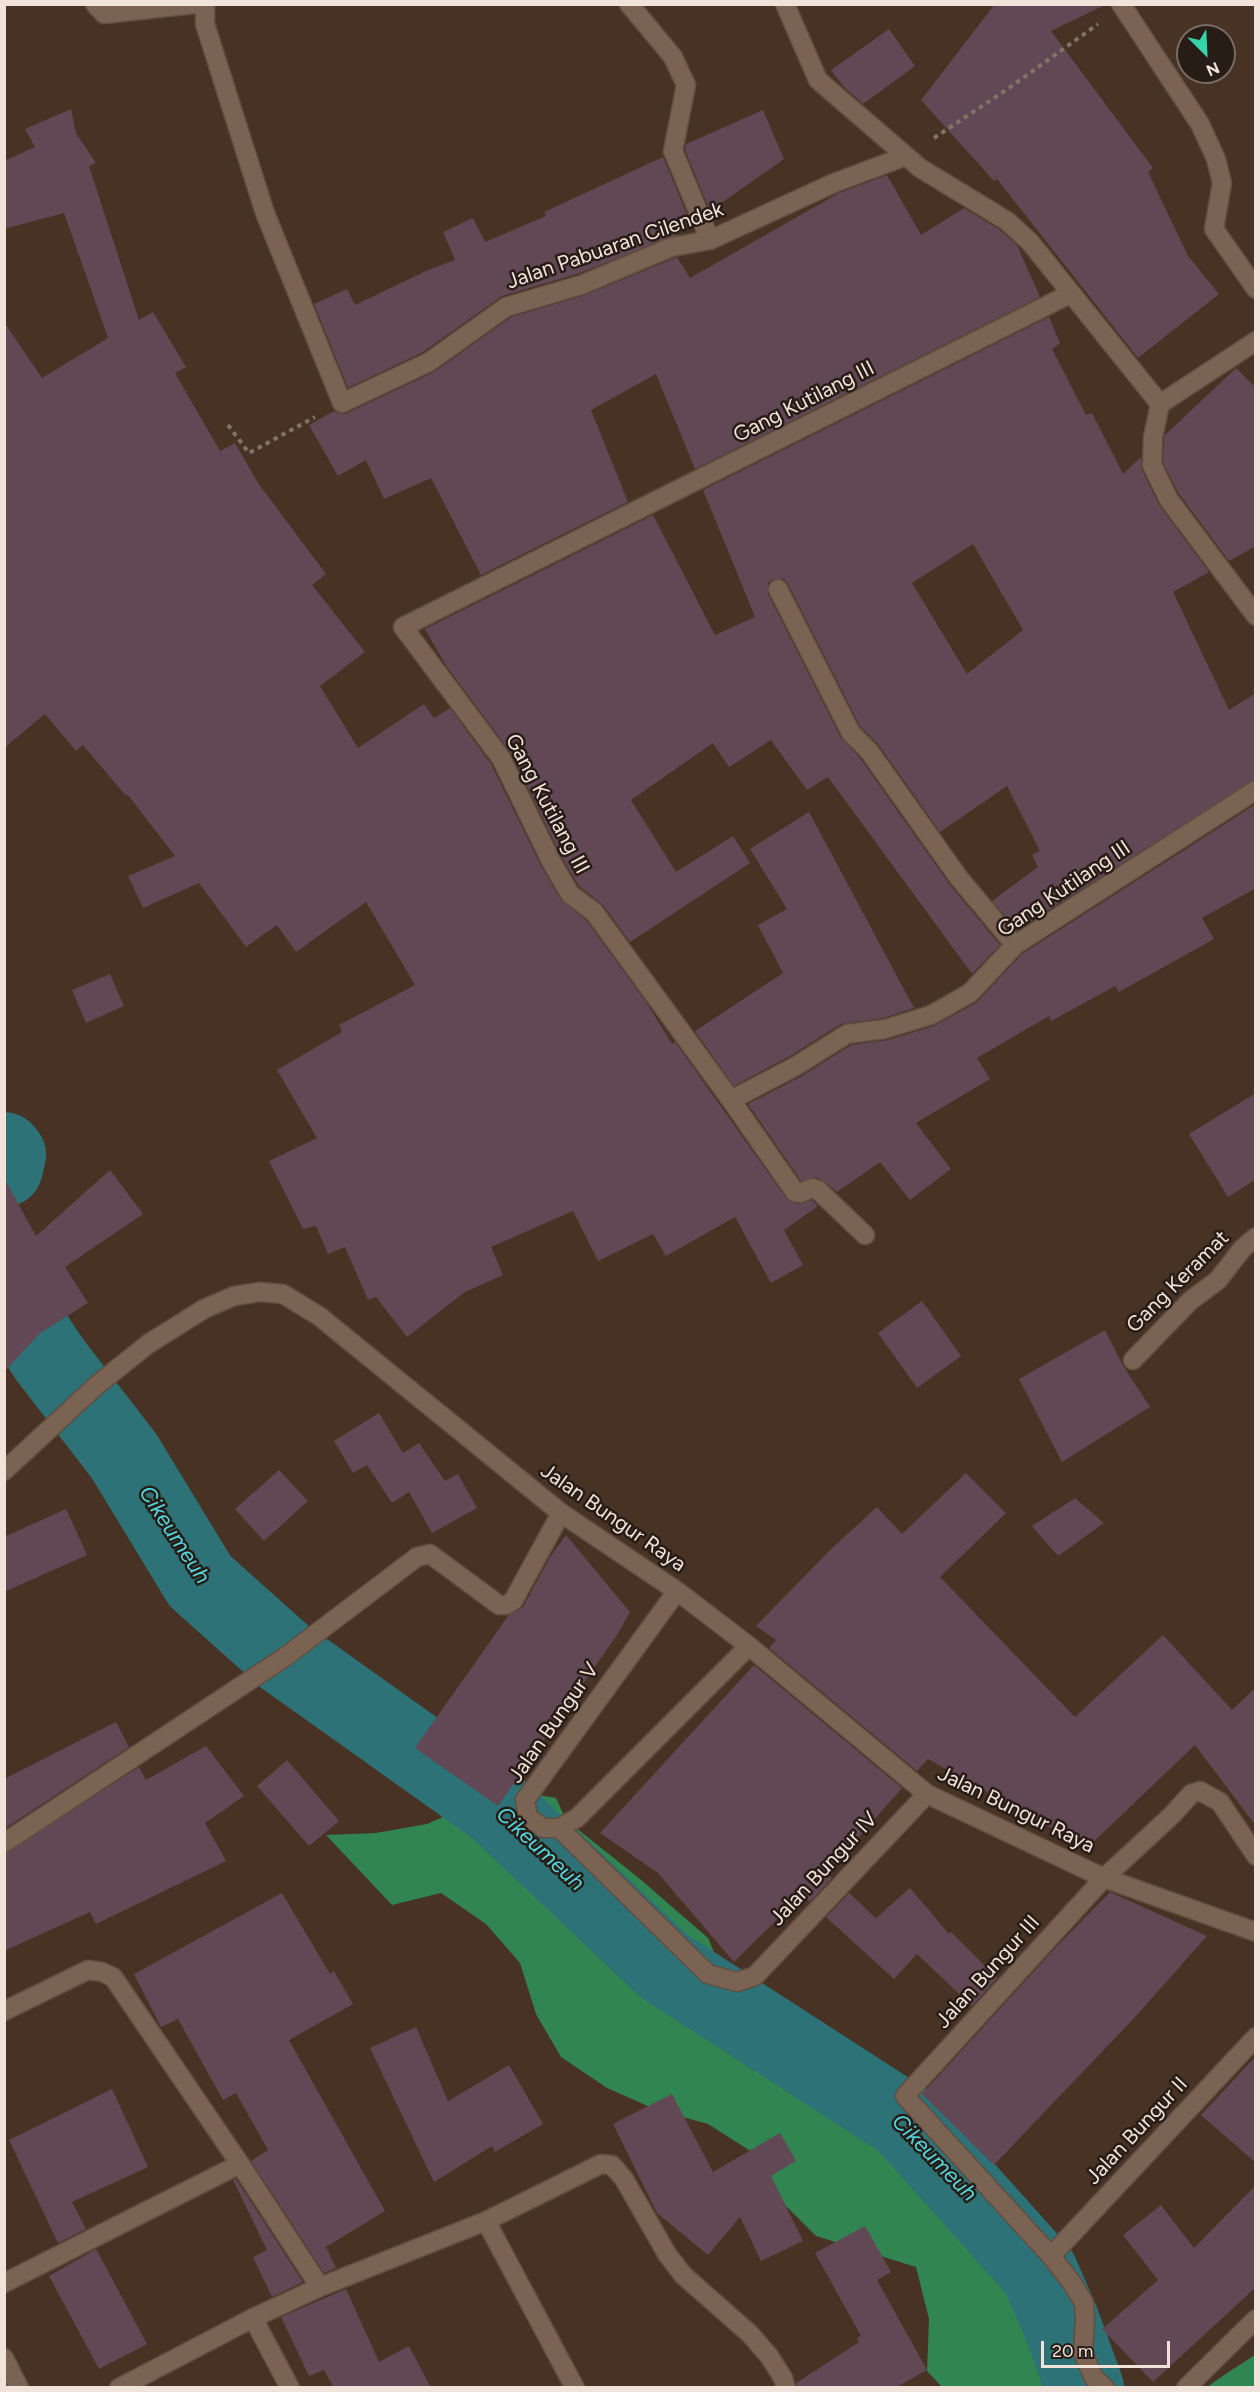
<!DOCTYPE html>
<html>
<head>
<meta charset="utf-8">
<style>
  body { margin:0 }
  #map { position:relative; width:1260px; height:2392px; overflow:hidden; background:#483223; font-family:Figtree,sans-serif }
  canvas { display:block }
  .frame { position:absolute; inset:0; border:6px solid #f1e3da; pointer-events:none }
  .north { position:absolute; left:1176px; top:24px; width:60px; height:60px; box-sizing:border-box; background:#271c16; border:2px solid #786c64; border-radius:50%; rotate:156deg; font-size:16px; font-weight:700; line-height:24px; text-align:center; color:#f1e3da }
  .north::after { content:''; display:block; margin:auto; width:21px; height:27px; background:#34d4a8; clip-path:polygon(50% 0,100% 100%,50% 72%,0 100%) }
  .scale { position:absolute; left:1041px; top:2341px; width:129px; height:27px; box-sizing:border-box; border:3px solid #f1e3da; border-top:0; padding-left:8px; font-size:18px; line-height:21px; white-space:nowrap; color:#f1e3da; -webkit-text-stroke:4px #271c16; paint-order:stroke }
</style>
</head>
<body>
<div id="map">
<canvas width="1260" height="2392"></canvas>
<div class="frame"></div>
<div class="north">N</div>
<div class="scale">20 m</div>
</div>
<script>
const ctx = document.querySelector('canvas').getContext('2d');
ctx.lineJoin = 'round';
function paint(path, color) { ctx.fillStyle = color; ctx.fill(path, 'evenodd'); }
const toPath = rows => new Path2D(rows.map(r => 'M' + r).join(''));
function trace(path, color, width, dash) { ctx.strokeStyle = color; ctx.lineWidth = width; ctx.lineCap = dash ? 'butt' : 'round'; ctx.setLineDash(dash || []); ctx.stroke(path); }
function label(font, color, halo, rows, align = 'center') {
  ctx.font = font + ' Figtree,sans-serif'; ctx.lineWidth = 5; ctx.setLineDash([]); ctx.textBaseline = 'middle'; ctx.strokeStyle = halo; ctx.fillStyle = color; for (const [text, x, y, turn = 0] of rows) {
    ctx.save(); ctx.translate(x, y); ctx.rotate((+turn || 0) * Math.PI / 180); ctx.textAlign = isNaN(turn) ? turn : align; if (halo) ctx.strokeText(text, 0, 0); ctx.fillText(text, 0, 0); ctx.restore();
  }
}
paint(toPath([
  [512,1790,556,1798,566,1820,640,1879,708,1938,726,1981,750,2024,794,2039,845,2047,880,2079,897,2125,904,2121,975,2186,1007,2225,1044,2262,1069,2292,1077,2321,1078,2365,1099,2387,942,2387,927,2371,929,2319,916,2267,816,2236,779,2199,755,2154,708,2124,657,2110,607,2088,561,2057,536,2014,520,1963,486,1924,441,1893,392,1905,326,1835,376,1833,427,1824,470,1805],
  [1255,2355,1255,2387,1207,2387,1227,2373]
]), '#308551');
trace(toPath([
  [4,1151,7,1155,4,1168],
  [4,1291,50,1360,124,1456,200,1581,285,1657,497,1808,664,1966,904,2121,1039,2272,1060,2320,1085,2388]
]), '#2d7276', 78);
paint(toPath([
  [995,4,1107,4,1051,31,1153,168,1148,172,1188,256,1219,294,1138,358,997,179,994,181,921,100],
  [889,29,915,66,863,104,844,87,831,70],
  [71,109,76,133,96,163,89,166,139,320,153,312,186,367,175,373,220,451,235,443,258,483,326,574,312,585,365,652,320,686,358,748,424,704,434,718,450,708,491,764,541,866,561,900,586,920,646,1002,672,1044,675,1042,786,1198,798,1204,812,1200,818,1206,784,1230,803,1265,771,1283,735,1217,666,1256,653,1234,598,1261,573,1211,491,1247,503,1275,465,1292,407,1337,376,1297,368,1300,345,1247,328,1254,316,1226,303,1229,269,1161,317,1138,277,1070,342,1032,339,1025,415,985,366,902,296,952,277,925,246,947,199,883,143,908,128,876,175,856,128,795,126,796,83,745,76,751,45,714,4,748,4,322,42,378,108,338,64,213,4,229,4,161,35,147,25,129],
  [763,110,784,159,710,211,685,150,686,144],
  [663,157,691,224,677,235,577,274,502,296,423,352,348,388,314,304,347,289,355,305,428,270,455,260,443,232,473,218,485,242,546,216,544,212],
  [887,175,921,235,964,208,1000,230,1017,245,1040,297,695,469,656,374,591,410,628,502,481,575,431,478,384,499,366,460,338,476,309,425,334,411,340,414,347,413,434,372,511,317,585,295,675,258,677,257,690,278,839,193],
  [1049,317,1060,343,1052,349,1086,415,1092,413,1123,474,1141,457,1142,470,1159,505,1209,572,1173,592,1229,710,1256,693,1256,779,1017,930,992,901,1038,867,1032,855,1040,851,1007,786,940,832,878,744,860,726,788,584,784,579,773,579,768,583,768,594,841,738,860,758,950,885,1000,945,972,974,828,777,807,790,771,740,729,767,713,743,631,800,676,872,733,836,750,863,630,942,603,905,579,886,561,856,511,753,447,667,425,629,653,515,715,635,755,617,703,490],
  [973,544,1023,630,967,674,912,583],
  [1236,368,1256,388,1256,546,1229,561,1179,494,1163,463,1164,438,1165,435],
  [1256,804,1256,888,1202,918,1214,939,1119,992,1115,986,1051,1021,1049,1016,977,1058,990,1079,916,1123,951,1169,910,1200,880,1162,837,1192,825,1182,816,1177,801,1181,748,1104,802,1076,851,1045,888,1040,934,1026,976,1003,1022,954],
  [809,812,914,1008,883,1018,841,1024,790,1056,734,1086,695,1031,783,973,758,925,787,909,750,849],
  [110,974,124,1006,86,1023,72,990],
  [1256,1093,1256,1179,1228,1197,1189,1134],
  [110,1170,143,1214,65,1267,88,1303,40,1333,4,1372,4,1178,36,1236],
  [922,1301,961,1356,917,1388,878,1333],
  [1105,1330,1122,1364,1150,1407,1062,1462,1019,1379],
  [379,1413,403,1453,419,1443,445,1481,458,1474,477,1508,432,1533,409,1492,392,1503,367,1465,353,1473,334,1441],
  [279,1470,308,1501,264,1541,235,1509],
  [966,1473,1006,1513,940,1577,1075,1717,1163,1635,1232,1710,1256,1687,1256,1826,1195,1745,1087,1848,928,1759,917,1771,769,1648,776,1640,756,1626,831,1549,877,1507,902,1534],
  [1075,1498,1104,1523,1058,1556,1032,1526],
  [66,1509,87,1555,4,1592,4,1537],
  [566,1535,630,1612,617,1635,498,1806,415,1748,508,1616,523,1607,550,1557],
  [754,1665,902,1788,827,1873,832,1878,810,1902,802,1895,734,1962,658,1873,600,1833],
  [116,1722,129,1747,4,1829,4,1779],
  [206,1746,244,1796,205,1823,226,1861,96,1924,90,1912,4,1951,4,1854,139,1767,146,1780],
  [287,1760,339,1821,309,1846,257,1786],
  [910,1888,949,1934,951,1932,997,1978,972,2006,917,1954,894,1979,826,1917,849,1893,876,1918],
  [1110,1892,1207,1936,1136,2016,994,2165,922,2094,1057,1946],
  [282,1893,330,1974,334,1971,353,2004,289,2040,385,2211,326,2247,336,2268,324,2273,251,2161,268,2150,236,2093,223,2100,178,2019,161,2027,134,1974],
  [416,2027,448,2101,509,2065,543,2124,495,2152,492,2146,434,2182,370,2048],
  [1256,2056,1256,2163,1201,2115],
  [112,2089,148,2167,72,2202,86,2229,58,2243,9,2140],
  [672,2094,713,2172,780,2133,796,2161,771,2176,803,2241,761,2261,740,2217,708,2255,657,2213,613,2124],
  [236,2179,303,2282,272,2297,253,2257,267,2250,233,2180],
  [1256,2185,1256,2287,1153,2382,1102,2329,1158,2280,1123,2235,1161,2205,1194,2248],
  [865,2226,891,2272,877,2280,927,2370,895,2388,797,2388,796,2383,859,2342,857,2338,861,2336,815,2253],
  [96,2249,147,2344,99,2369,49,2276],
  [346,2289,379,2362,409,2346,431,2388,329,2388,333,2386,324,2370,309,2376,281,2317]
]), '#624855');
const minor = toPath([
  [95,4,104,14,195,4],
  [205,4,205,24,265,213,342,403,429,362,506,307,581,285,672,247,710,240,834,183,906,156],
  [629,4,673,57,686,85,673,151,710,240],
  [785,4,818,80,920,168,1007,221,1030,242,1160,404],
  [1121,4,1200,124,1216,159,1222,183,1214,229,1256,289],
  [1070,294,403,627,501,758,551,861,570,894,594,912,731,1100,796,1066,847,1034,885,1029,931,1015,970,993,1015,945,1256,790],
  [1256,341,1160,404,1153,437,1152,465,1169,500,1256,616],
  [778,589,851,733,869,751,959,878,1015,945],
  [731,1100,795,1192,800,1193,812,1188,818,1190,865,1235],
  [1133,1360,1190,1301,1218,1280,1242,1249,1256,1237],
  [4,1471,97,1385,148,1344,204,1309,234,1296,260,1292,283,1294,319,1316,561,1513,677,1591,749,1646,927,1794,1104,1878,1256,1932],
  [677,1591,525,1800,528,1817,543,1828,559,1828,577,1818,749,1646],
  [559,1828,708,1974,737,1982,755,1976,927,1794],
  [4,1843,285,1657,417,1557,430,1554,499,1605,506,1605,513,1601,561,1513],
  [4,2011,88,1970,102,1972,113,1977,240,2164,320,2287],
  [486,2221,575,2388],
  [1051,2256,1256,2037],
  [4,2283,240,2164],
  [253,2318,290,2388],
  [4,2358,19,2388],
  [119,2388,253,2318,320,2287,486,2221,601,2164,612,2165,624,2179,667,2254,683,2275,750,2334,769,2356,783,2378,786,2388],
  [1105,2388,1094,2378,1083,2353,1085,2320,1084,2303,1072,2283,1051,2256,905,2096,1104,1878,1172,1815,1191,1794,1200,1791,1220,1802,1256,1856],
  [1186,2388,1256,2319]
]);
trace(minor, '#604e41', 21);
trace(toPath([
  [934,138,1009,88,1098,24],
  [228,425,249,453,315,417]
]), '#857266', 4, [4.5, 4.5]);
trace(minor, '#7b6353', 18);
label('21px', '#f1e3da', '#271c16', [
  ["Jalan Pabuaran Cilendek",615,246,-19],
  ["Gang Kutilang III",804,402,-27],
  ["Gang Kutilang III",547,804,62],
  ["Gang Kutilang III",1064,889,-34],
  ["Gang Keramat",1178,1282,-45],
  ["Jalan Bungur Raya",613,1518,35],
  ["Jalan Bungur V",554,1723,-55],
  ["Jalan Bungur Raya",1016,1810,26],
  ["Jalan Bungur IV",824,1869,-47],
  ["Jalan Bungur III",988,1972,-48],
  ["Jalan Bungur II",1137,2131,-47]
]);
label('italic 22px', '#51d8e0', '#271c16', [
  ["Cikeumeuh",174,1535,57],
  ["Cikeumeuh",540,1849,43],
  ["Cikeumeuh",934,2158,46]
]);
</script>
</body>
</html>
